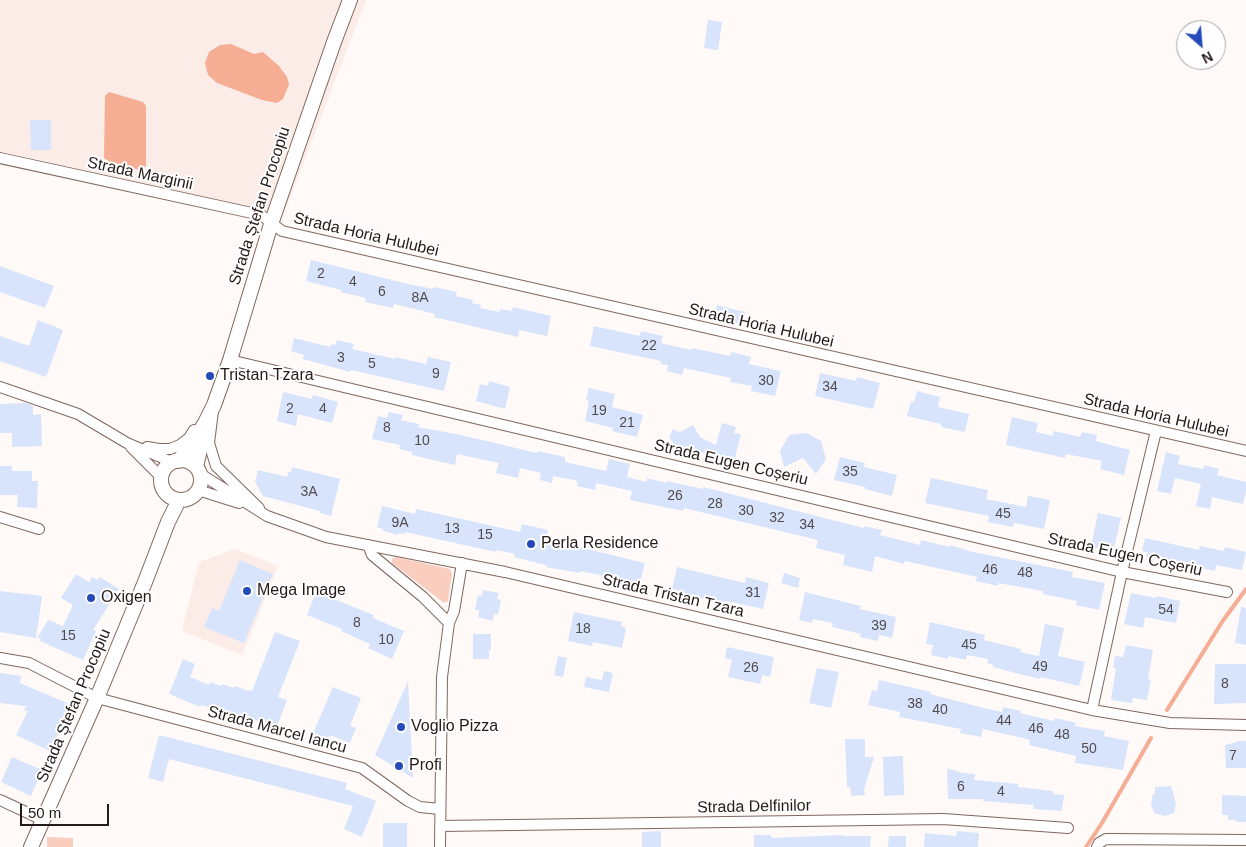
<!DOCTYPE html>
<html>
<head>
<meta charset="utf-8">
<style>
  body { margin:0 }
  #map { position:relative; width:1246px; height:847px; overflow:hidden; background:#fff9f7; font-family:Helvetica,sans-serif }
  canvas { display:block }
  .north { position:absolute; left:1176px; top:20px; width:50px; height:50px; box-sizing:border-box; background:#fff; border:1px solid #a7a3a2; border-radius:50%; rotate:153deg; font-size:14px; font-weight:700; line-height:20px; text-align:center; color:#241a17 }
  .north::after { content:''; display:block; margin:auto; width:18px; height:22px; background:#254ab9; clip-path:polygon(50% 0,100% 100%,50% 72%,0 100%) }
  .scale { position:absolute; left:20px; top:804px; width:89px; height:22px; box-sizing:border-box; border:2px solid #241a17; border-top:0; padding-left:6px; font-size:15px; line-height:18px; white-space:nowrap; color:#241a17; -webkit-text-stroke:4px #fff; paint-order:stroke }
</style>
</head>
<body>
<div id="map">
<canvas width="1246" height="847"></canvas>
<div class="north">N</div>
<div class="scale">50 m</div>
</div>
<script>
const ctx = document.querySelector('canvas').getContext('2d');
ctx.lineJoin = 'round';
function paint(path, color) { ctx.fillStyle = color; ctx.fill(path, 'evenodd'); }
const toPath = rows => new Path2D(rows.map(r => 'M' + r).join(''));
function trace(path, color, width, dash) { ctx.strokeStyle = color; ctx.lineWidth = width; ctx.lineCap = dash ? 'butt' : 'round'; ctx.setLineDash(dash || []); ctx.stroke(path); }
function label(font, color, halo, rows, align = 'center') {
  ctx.font = font + ' Helvetica,sans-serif'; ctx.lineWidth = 4; ctx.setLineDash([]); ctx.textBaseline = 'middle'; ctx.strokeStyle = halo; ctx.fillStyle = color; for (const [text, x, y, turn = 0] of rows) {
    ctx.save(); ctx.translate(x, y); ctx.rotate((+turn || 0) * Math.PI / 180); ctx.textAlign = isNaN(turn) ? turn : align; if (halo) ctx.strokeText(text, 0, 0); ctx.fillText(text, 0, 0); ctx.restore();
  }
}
paint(toPath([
  [0,0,366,0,282,219,156,187,0,151],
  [235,549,278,566,242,655,182,631,199,562]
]), '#fbece7');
paint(toPath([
  [396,557,450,569,452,574,448,601,444,603,392,563,392,559],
  [47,837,73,838,73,847,47,847]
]), '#f9cebf');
paint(toPath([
  [231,44,254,54,263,52,279,66,287,77,289,84,283,99,277,103,262,100,217,83,208,75,205,63,209,52,220,45],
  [109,92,143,102,146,106,146,166,140,170,110,162,104,158,105,96]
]), '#f5ad94');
trace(toPath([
  [1167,710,1222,622,1246,589],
  [1086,847,1102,823,1151,738]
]), '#f5ad94', 4);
paint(toPath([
  [708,20,722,22,718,50,704,48],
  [30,120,51,120,51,150,31,150],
  [311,260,404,283,433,289,434,287,457,292,456,296,473,300,472,303,481,305,480,308,499,312,500,309,512,311,513,307,551,316,547,336,519,330,518,337,434,317,435,314,394,304,393,308,365,302,366,298,341,292,341,290,306,281],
  [0,266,54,286,45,308,0,292],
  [717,305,745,312,742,324,714,318],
  [38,320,63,330,46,377,0,361,0,336,29,346],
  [594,326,640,336,641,331,663,336,661,343,691,350,692,348,730,356,731,352,751,357,749,364,781,371,775,396,751,391,752,386,730,382,731,378,684,368,682,375,667,371,668,365,661,364,661,361,590,346],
  [294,338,330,347,331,344,335,345,337,340,354,344,352,349,395,359,395,357,426,364,428,357,451,362,444,391,351,370,350,372,303,359,304,355,291,351],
  [820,373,856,381,857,377,880,383,873,409,815,396],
  [489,381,510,387,505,409,476,401,480,384,488,386],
  [589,388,615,394,612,407,643,415,637,437,612,431,613,428,585,421,589,401,586,400],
  [917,391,940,397,938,407,969,414,965,432,941,427,941,424,907,416,911,401,914,402],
  [283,392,312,399,313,395,338,402,332,423,298,414,296,426,277,421],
  [26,403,33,406,33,415,41,414,42,446,12,447,12,433,0,433,0,404],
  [389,412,403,415,401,420,419,424,418,427,461,435,537,453,537,451,565,457,565,462,606,471,609,459,630,464,627,477,647,482,647,478,667,483,667,481,703,489,703,487,864,528,864,526,882,530,880,535,920,545,921,540,950,547,950,545,973,552,1073,572,1072,577,1105,583,1099,610,1076,605,1077,601,1043,594,1043,591,998,583,998,586,976,581,977,577,905,561,904,564,875,556,872,572,843,565,845,555,816,548,818,540,684,508,683,511,630,500,632,491,596,483,595,490,577,486,578,482,574,480,553,476,552,483,540,480,541,473,520,468,518,478,496,473,499,463,457,454,455,465,412,455,412,452,399,449,400,445,372,439,378,416,387,418],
  [1012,417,1038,423,1036,432,1053,436,1054,431,1080,437,1082,432,1097,435,1096,441,1099,442,1130,450,1124,475,1100,469,1102,461,1066,454,1065,458,1006,445],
  [722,423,736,427,734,433,741,434,734,461,683,447,678,450,669,437,673,429,680,432,693,425,700,437,716,445],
  [807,433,821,441,826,459,816,474,803,458,784,467,780,451,789,435],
  [1166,452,1180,456,1178,464,1203,469,1204,465,1219,469,1217,475,1246,482,1246,491,1243,504,1212,497,1210,509,1196,506,1201,484,1175,478,1171,494,1157,491],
  [840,457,865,463,864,467,897,475,892,496,865,489,865,487,834,480],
  [0,466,12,466,12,471,32,471,32,481,38,481,37,508,17,507,18,495,0,495],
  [292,467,340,479,331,516,320,513,320,511,263,496,255,482,258,470,287,477,288,472,291,472],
  [931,478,988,490,986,499,1026,507,1028,496,1050,500,1044,529,1014,523,1013,527,988,522,989,516,925,503],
  [382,506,415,514,416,509,520,532,522,524,548,530,546,537,576,543,575,546,645,563,639,586,617,581,618,579,581,571,580,573,546,567,546,565,514,557,515,554,497,550,496,552,405,532,405,534,398,533,398,535,383,531,383,529,377,527],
  [1098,513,1121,518,1113,552,1091,547],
  [1145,538,1199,550,1200,546,1224,551,1225,547,1246,552,1242,570,1216,565,1215,571,1146,557,1147,552,1142,551],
  [240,560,273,574,244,643,204,627,212,608,219,611],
  [677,567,745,583,746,577,769,583,763,609,732,602,725,601,724,604,678,592,679,590,672,589],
  [784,573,800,578,798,588,781,583],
  [76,574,89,582,92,577,98,580,100,577,119,589,93,630,96,631,83,660,40,641,41,638,37,638,48,620,63,626,73,605,61,598],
  [483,590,499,593,497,599,501,600,498,615,494,614,493,621,478,617,479,610,475,610,478,595,482,596],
  [0,591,42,596,36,638,0,632],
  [316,592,374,615,373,618,404,631,392,659,368,648,370,644,341,631,342,629,307,615],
  [805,592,861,606,860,609,896,617,892,638,879,635,878,641,860,637,861,634,832,627,833,623,813,619,812,623,799,620],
  [1131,593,1156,598,1157,596,1180,601,1176,623,1145,617,1143,628,1124,624],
  [1241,607,1246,608,1246,645,1235,643],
  [574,612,622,622,621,626,626,628,622,648,593,642,592,646,568,641],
  [930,622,985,635,984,640,1021,649,1020,652,1039,656,1045,624,1064,628,1058,656,1085,662,1079,686,1041,677,1040,679,1027,676,993,667,993,665,987,663,988,659,967,655,966,660,948,656,948,659,931,655,933,645,926,644],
  [275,632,300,641,278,697,287,700,277,726,201,705,200,707,169,694,183,659,195,664,190,677,209,685,210,682,221,686,222,684,234,688,235,686,248,691,248,690,252,691],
  [473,634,491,634,491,650,489,650,489,659,473,659],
  [1126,645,1153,650,1148,679,1151,680,1147,700,1133,698,1132,703,1111,700,1116,668,1113,668,1115,656,1123,657],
  [727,647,774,657,770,677,762,675,760,684,728,677,732,660,725,658],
  [558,656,567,658,563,677,554,675],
  [1215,664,1246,664,1246,703,1214,704],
  [817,668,839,672,831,708,809,703],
  [604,671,613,673,609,692,584,687,586,677,602,680],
  [0,673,21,676,20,683,72,705,50,751,16,735,28,711,24,710,26,706,0,703],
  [879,680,931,692,930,694,984,708,1002,712,1003,707,1021,711,1020,713,1054,721,1055,718,1076,723,1075,726,1105,731,1104,736,1129,741,1123,770,1075,763,1076,756,1029,745,1030,740,1023,738,983,729,981,737,960,733,961,729,899,717,900,712,868,705,872,690,877,691],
  [408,681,413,778,375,755],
  [333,687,361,698,350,726,356,728,350,743,330,735,329,739,313,733],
  [159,735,347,783,345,789,376,801,362,837,344,829,353,806,169,759,163,782,148,778],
  [845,739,865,739,865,757,874,757,864,790,865,795,851,796,850,787,847,787],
  [1240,741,1246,741,1246,768,1226,768,1225,745],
  [903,756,904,795,884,796,883,757],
  [12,757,42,770,31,796,1,782],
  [947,768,962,773,975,774,974,780,1018,784,1018,787,1053,791,1054,794,1064,795,1062,811,1033,809,1034,805,983,801,983,799,948,799],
  [1171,786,1176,803,1174,813,1165,816,1154,813,1151,804,1153,794,1155,794,1155,787],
  [1222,795,1246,796,1246,822,1236,822,1236,820,1228,820,1228,815,1222,815],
  [383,823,407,823,407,847,383,847],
  [661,831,661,847,642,847,642,832],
  [957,831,979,833,978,847,924,847,925,833,956,836],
  [754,835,771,835,771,838,843,835,843,836,871,836,870,847,754,847],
  [889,836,906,836,906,847,888,847]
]), '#d8e4fb');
const street = toPath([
  [0,158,261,215,282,231,1246,451],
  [230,360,1122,572,1227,592],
  [0,387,78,414,127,443,172,462],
  [213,411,209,443,216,466,259,508],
  [131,447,161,477],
  [147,447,159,449,170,449,180,445,189,438,194,430],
  [199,473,267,516,326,537,505,572,1092,710,1170,723,1246,725],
  [198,490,239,503],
  [0,517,39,529],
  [368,545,372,555,423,597,449,623,442,677,440,847],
  [449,623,454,611,462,563],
  [0,658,29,663,97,698,362,768,408,801,420,807,440,809],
  [1092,710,1122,572,1156,431],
  [0,800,43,820],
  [440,826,943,819,1068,828],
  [1097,847,1099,843,1106,839,1246,840]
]);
const secondary = toPath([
  '161 480a20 20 0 1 1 40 0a20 20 0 1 1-40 0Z',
  [178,461,188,450,205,423,214,405,230,360,271,224,334,42,350,0],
  [196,467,204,432],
  [31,847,97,698,145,582,168,522,179,500]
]);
trace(street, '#7f675f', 12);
trace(secondary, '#7f675f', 16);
trace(street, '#fff', 10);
trace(secondary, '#fff', 14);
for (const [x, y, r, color] of [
  [210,376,5,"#254ab9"],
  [531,544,5,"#254ab9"],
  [247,591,5,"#254ab9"],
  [91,598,5,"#254ab9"],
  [401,727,5,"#254ab9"],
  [399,766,5,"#254ab9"]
]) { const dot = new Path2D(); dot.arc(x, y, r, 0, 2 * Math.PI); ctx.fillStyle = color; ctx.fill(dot); trace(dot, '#fff', 2); }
label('14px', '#514c50', null, [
  ["2",321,274],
  ["4",353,282],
  ["6",382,292],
  ["8A",420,298],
  ["22",649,346],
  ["3",341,358],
  ["5",372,364],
  ["9",436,374],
  ["30",766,381],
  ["34",830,387],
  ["2",290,409],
  ["4",323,409],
  ["19",599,411],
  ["21",627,423],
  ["8",387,428],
  ["10",422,441],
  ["35",850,472],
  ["3A",309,492],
  ["26",675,496],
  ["28",715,504],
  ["30",746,511],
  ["45",1003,514],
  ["32",777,518],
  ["9A",400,523],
  ["34",807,525],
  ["13",452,529],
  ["15",485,535],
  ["46",990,570],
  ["48",1025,573],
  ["31",753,593],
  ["54",1166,610],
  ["8",357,623],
  ["39",879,626],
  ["18",583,629],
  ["15",68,636],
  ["10",386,640],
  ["45",969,645],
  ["49",1040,667],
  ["26",751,668],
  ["8",1225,684],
  ["38",915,704],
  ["40",940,710],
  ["44",1004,721],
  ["46",1036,729],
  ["48",1062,735],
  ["50",1089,749],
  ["7",1233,756],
  ["6",961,787],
  ["4",1001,792]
]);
label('16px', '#241a17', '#fff', [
  ["Strada Marginii",140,174,12],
  ["Strada Ștefan Procopiu",260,206,-72],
  ["Strada Horia Hulubei",366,235,13],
  ["Strada Horia Hulubei",761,326,13],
  ["Strada Horia Hulubei",1156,416,13],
  ["Strada Eugen Coșeriu",731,463,13],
  ["Strada Eugen Coșeriu",1125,555,12],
  ["Strada Tristan Tzara",673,596,13],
  ["Strada Ștefan Procopiu",74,706,-67],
  ["Strada Marcel Iancu",277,730,15],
  ["Strada Delfinilor",754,807,-1]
]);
label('16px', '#241a17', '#fff', [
  ["Tristan Tzara",220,376],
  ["Perla Residence",541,544],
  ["Mega Image",257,591],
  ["Oxigen",101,598],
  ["Voglio Pizza",411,727],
  ["Profi",409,766]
], 'left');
</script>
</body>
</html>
